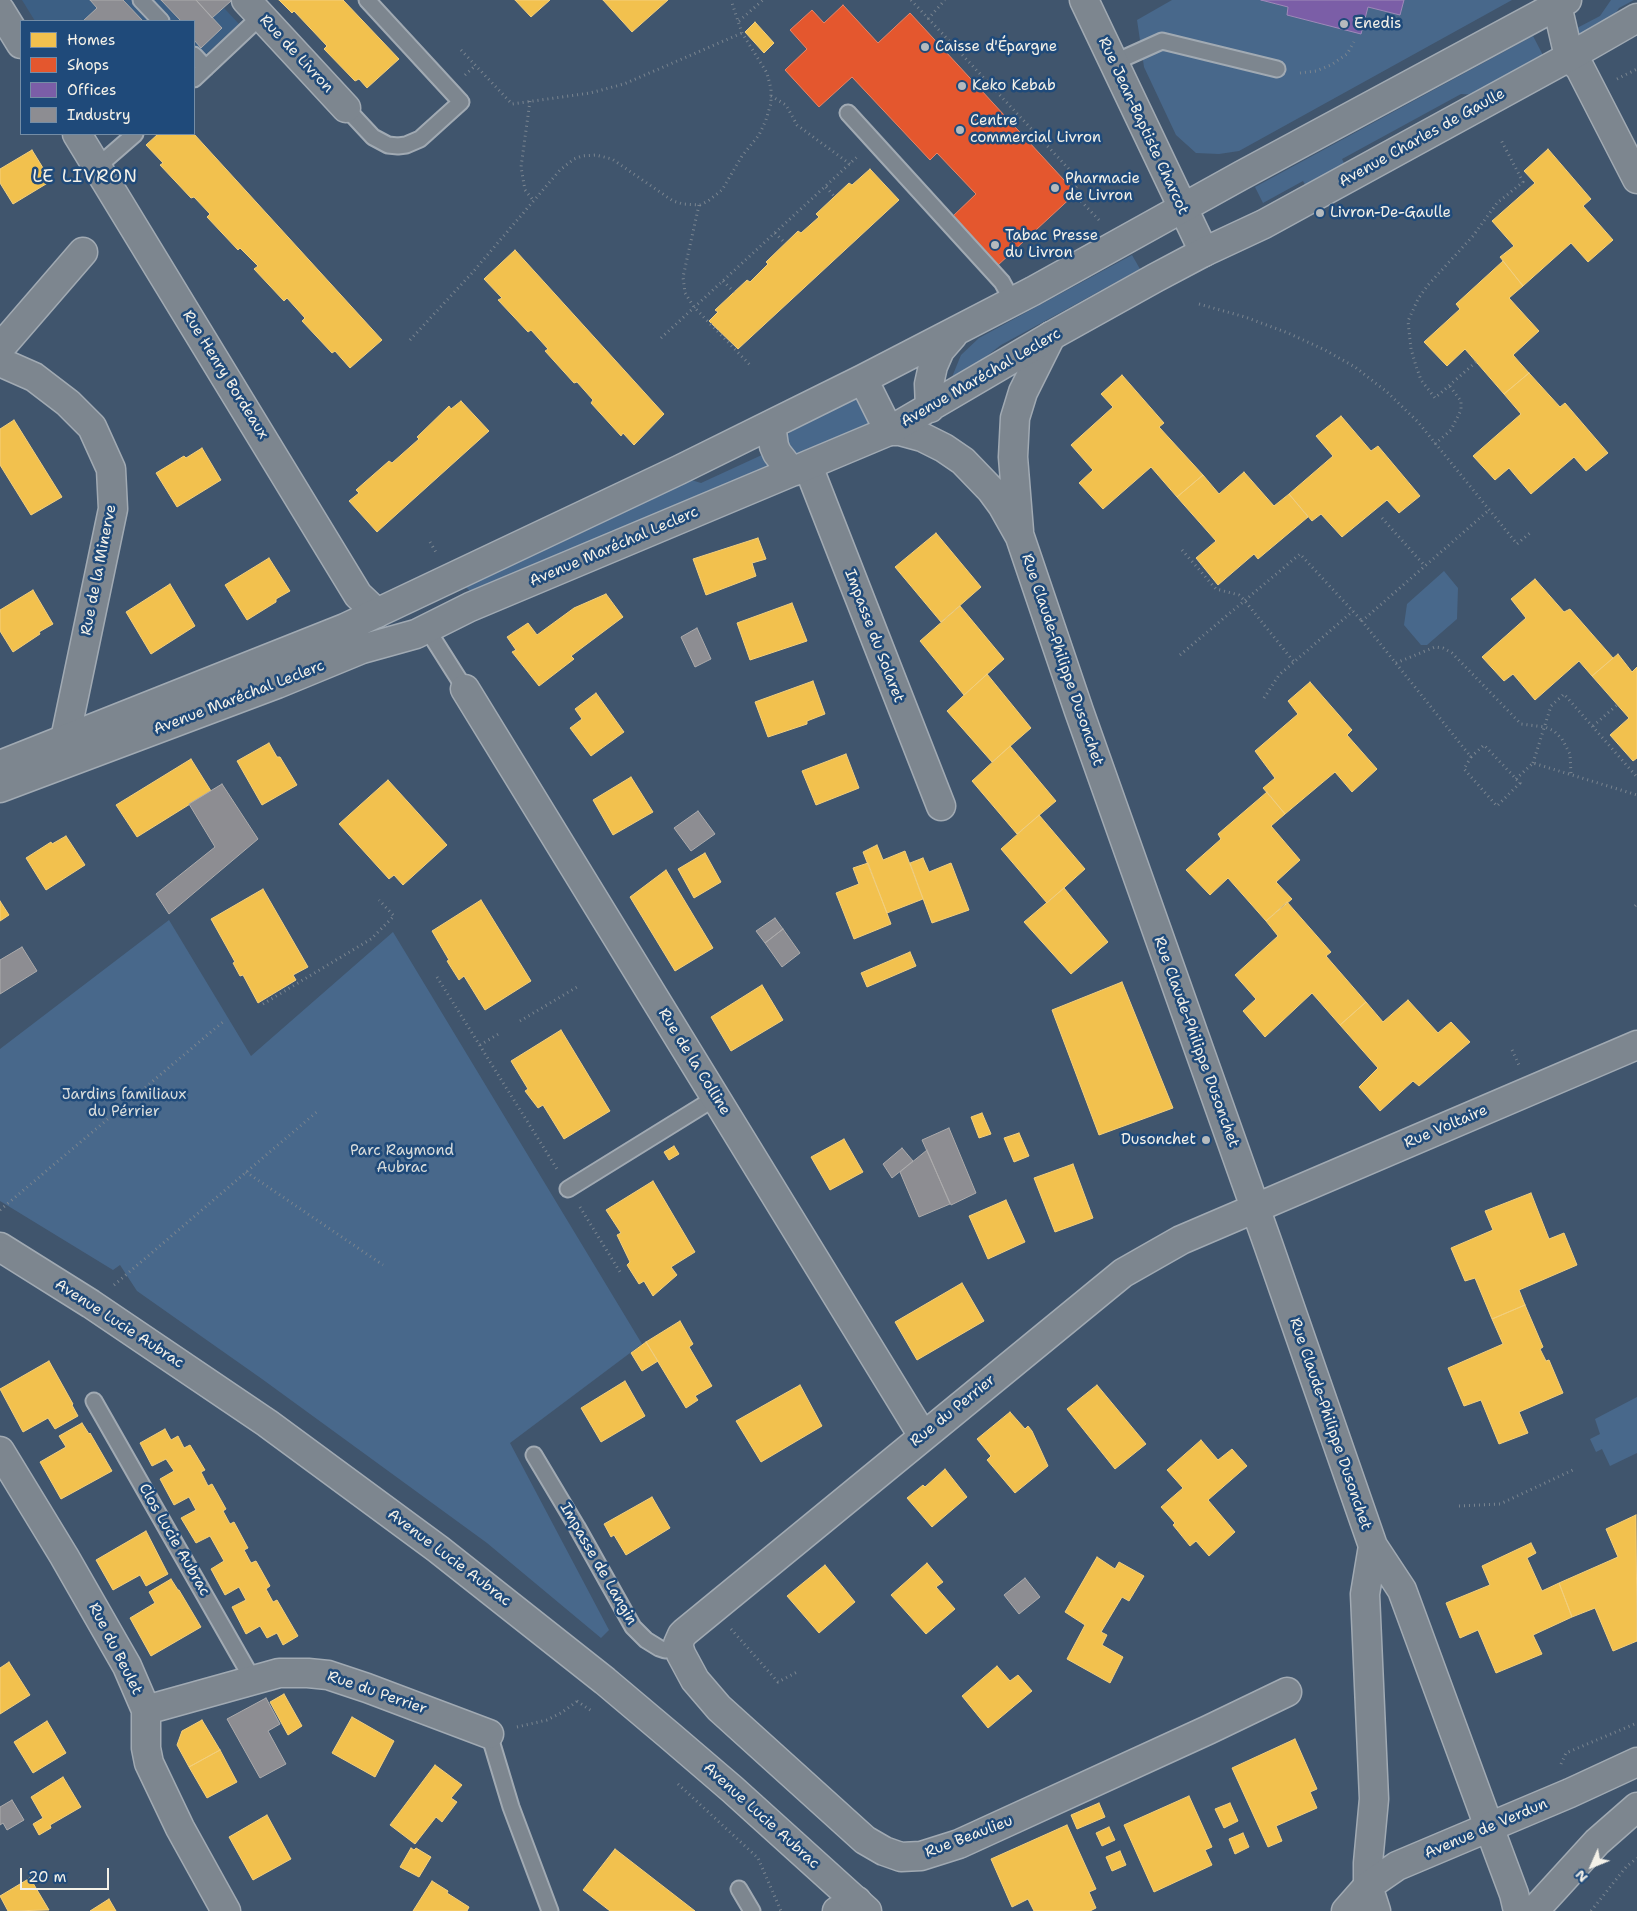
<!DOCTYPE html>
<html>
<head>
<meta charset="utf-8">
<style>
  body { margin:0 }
  #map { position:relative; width:1637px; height:1911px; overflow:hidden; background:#40556d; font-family:"Shantell Sans",sans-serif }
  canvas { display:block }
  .legend { position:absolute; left:20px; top:20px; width:175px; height:115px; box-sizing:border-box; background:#1f4a7a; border:1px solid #748da6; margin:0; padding:6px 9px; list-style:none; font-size:15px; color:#f4f1e8 }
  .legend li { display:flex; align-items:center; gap:10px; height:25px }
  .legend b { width:25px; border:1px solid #748da6 }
  .north { position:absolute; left:1567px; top:1841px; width:50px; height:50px; -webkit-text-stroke:4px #1f4a7a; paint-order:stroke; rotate:226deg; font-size:14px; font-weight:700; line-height:20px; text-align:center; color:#f4f1e8 }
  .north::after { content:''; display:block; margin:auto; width:18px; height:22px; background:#f4f1e8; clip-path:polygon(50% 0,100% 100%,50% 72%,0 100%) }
  .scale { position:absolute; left:20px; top:1868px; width:89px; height:22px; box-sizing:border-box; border:2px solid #f4f1e8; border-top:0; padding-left:6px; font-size:15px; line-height:18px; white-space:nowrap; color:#f4f1e8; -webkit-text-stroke:4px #1f4a7a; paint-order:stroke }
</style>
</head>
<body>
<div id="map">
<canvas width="1637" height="1911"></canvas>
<ul class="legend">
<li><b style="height:14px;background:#f2c14e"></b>Homes</li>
<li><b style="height:14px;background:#e4572e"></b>Shops</li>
<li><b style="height:14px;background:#7b5ea7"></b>Offices</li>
<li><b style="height:14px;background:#8d8d92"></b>Industry</li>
</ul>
<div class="north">N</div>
<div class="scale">20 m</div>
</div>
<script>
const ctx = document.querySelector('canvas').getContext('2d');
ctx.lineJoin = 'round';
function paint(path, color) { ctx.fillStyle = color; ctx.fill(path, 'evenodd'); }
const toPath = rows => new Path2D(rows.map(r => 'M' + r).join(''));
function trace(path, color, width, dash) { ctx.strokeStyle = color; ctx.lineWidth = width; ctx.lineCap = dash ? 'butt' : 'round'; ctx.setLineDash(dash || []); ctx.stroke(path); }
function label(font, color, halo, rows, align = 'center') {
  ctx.font = font + ' "Shantell Sans",sans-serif'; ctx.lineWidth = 5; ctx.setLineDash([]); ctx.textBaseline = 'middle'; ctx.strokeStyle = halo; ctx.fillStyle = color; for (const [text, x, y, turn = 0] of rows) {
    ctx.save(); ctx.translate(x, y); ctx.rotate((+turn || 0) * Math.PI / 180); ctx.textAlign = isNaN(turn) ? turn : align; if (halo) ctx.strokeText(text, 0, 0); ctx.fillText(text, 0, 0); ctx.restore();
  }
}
paint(toPath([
  [22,0,231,0,224,8,239,24,194,65,194,21,35,21]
]), '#3c5f84');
paint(toPath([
  [1172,0,1261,0,1288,7,1287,15,1361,33,1368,7,1400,15,1404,0,1512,0,1239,151,1219,154,1196,153,1176,135,1144,67,1137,20],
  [1611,0,1634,0,1619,8,1608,25,1572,44,1577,28,1600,16],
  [1533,36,1545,59,1479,95,1461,94,1342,159,1347,169,1308,190,1303,181,1263,203,1255,187],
  [1132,255,1140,269,1001,345,957,379,952,377,961,355,979,338],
  [851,399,860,400,870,419,868,425,799,455,793,453,787,444,787,436,792,429],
  [764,454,772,469,472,593,465,586,688,479,701,483],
  [1444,571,1458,588,1457,619,1427,645,1421,645,1404,625,1407,604],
  [169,920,251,1056,393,932,642,1344,510,1443,609,1630,601,1638,487,1543,262,1379,137,1291,120,1265,113,1270,0,1201,0,1049],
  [1637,1397,1637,1453,1610,1466,1602,1449,1596,1452,1590,1439,1600,1434,1595,1419]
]), '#48688b');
const homes = toPath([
  [279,0,343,0,399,59,367,88,359,79,355,81,324,49,327,46,294,11,292,13,279,0],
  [515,0,550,0,531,17,515,0],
  [603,0,668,0,632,32,603,0],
  [755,22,774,43,764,53,745,32,755,22],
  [158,134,194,134,382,340,350,368,335,351,332,353,302,321,305,318,287,298,284,301,254,269,258,266,240,248,238,250,207,217,210,214,194,197,191,198,160,165,163,163,146,145,158,134],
  [1548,149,1591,199,1583,206,1613,240,1588,262,1571,243,1523,286,1500,257,1514,246,1492,221,1535,183,1524,171,1548,149],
  [32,150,51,181,13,204,0,183,0,169,32,150],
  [870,169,899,200,738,349,709,321,718,312,715,310,747,280,750,282,768,264,766,262,798,231,801,233,819,217,816,214,849,183,852,185,870,169],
  [515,250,664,414,634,445,623,433,621,436,591,403,593,400,577,382,574,383,545,351,548,349,531,330,528,332,498,300,502,298,484,279,515,250],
  [1503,261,1523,286,1509,298,1539,331,1513,355,1529,373,1504,394,1465,349,1447,366,1424,342,1460,309,1456,304,1503,261],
  [1529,373,1560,407,1565,403,1608,453,1586,471,1574,457,1531,494,1509,468,1495,480,1473,456,1521,414,1504,394,1529,373],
  [1122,375,1164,423,1159,427,1203,475,1177,497,1151,467,1103,509,1079,483,1093,470,1071,445,1113,407,1101,394,1122,375],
  [461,401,489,431,377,532,349,501,359,493,356,490,389,461,392,463,419,439,417,437,449,406,451,409,461,401],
  [1341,416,1371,451,1378,446,1420,496,1399,513,1387,500,1342,537,1321,514,1312,521,1289,494,1333,456,1316,436,1341,416],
  [14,420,62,497,31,515,0,465,0,429,14,420],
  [202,448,221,480,177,507,156,473,184,456,186,458,202,448],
  [1244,472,1274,506,1289,494,1308,517,1258,559,1254,554,1218,585,1196,558,1216,541,1177,497,1203,475,1219,494,1244,472],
  [936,533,981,587,941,622,895,567,936,533],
  [758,538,766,559,752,563,756,576,706,595,693,559,758,538],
  [269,558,290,591,276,599,276,602,247,620,225,585,269,558],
  [1535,579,1564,612,1570,609,1613,658,1592,676,1579,661,1535,700,1513,674,1504,681,1482,657,1526,618,1511,599,1535,579],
  [170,584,195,626,151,654,126,612,170,584],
  [33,590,53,624,39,632,40,634,13,652,0,631,0,610,33,590],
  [606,594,623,617,571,656,574,659,539,686,512,652,516,650,507,637,528,623,537,635,574,608,606,594],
  [792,603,807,641,750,660,737,623,792,603],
  [960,606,1004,659,964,695,920,641,960,606],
  [1618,654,1632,672,1637,667,1637,758,1633,761,1610,735,1629,718,1592,676,1618,654],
  [987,674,1031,728,992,762,947,711,987,674],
  [813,681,825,714,807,721,807,724,768,737,755,702,813,681],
  [1310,682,1352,730,1347,735,1377,769,1352,792,1335,772,1285,814,1263,788,1275,778,1255,751,1298,714,1288,701,1310,682],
  [596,693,624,732,591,756,570,728,582,719,575,709,596,693],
  [269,743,277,757,280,757,297,785,262,805,237,761,269,743],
  [1010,746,1056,801,1017,834,972,781,1010,746],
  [846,754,859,788,816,805,802,771,846,754],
  [191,759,211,791,137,837,116,805,191,759],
  [631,777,653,812,613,835,593,800,631,777],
  [388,780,447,845,403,885,394,875,389,879,339,824,388,780],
  [1267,792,1285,814,1271,826,1300,860,1276,882,1292,899,1266,921,1228,878,1210,895,1186,870,1221,839,1218,834,1267,792],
  [1039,815,1085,869,1047,903,1001,849,1039,815],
  [66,836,85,865,46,890,26,858,51,842,52,844,66,836],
  [877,845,883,860,905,851,923,899,887,913,863,852,877,845],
  [705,853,721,882,694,898,678,869,705,853],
  [923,858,929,872,951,863,969,910,932,923,910,863,923,858],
  [868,863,891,924,854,939,836,893,859,884,853,868,868,863],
  [666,870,713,948,675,971,630,897,666,870],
  [1064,888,1108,942,1071,974,1024,922,1064,888],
  [263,889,308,967,293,975,296,980,258,1003,243,975,240,976,233,963,235,962,211,919,263,889],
  [481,900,531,981,485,1010,464,976,459,980,447,961,449,960,432,931,481,900],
  [0,901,9,915,0,921,0,901],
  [1287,902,1331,952,1326,956,1366,1002,1340,1025,1312,993,1265,1037,1243,1011,1256,999,1235,975,1278,936,1266,921,1287,902],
  [910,952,916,966,867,987,861,973,910,952],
  [1122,982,1173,1108,1099,1135,1052,1010,1122,982],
  [762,985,783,1020,731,1051,711,1017,762,985],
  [1408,1000,1438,1033,1451,1022,1470,1042,1419,1086,1413,1081,1380,1111,1359,1087,1378,1068,1340,1025,1366,1002,1383,1022,1408,1000],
  [561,1030,610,1111,564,1139,543,1105,538,1108,525,1091,528,1089,511,1061,561,1030],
  [982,1113,991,1134,979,1138,971,1117,982,1113],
  [1019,1133,1029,1156,1014,1162,1004,1138,1019,1133],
  [844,1139,863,1172,830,1190,811,1157,844,1139],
  [674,1146,679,1154,669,1160,664,1152,674,1146],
  [1073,1164,1093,1218,1055,1232,1034,1178,1073,1164],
  [653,1181,695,1252,671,1267,677,1275,653,1296,644,1281,639,1284,627,1265,630,1262,617,1235,621,1233,606,1210,653,1181],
  [1531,1193,1549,1239,1564,1233,1577,1265,1519,1290,1525,1305,1492,1319,1475,1278,1465,1281,1451,1248,1493,1230,1485,1211,1531,1193],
  [1006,1200,1025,1242,988,1259,969,1216,1006,1200],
  [962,1283,984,1321,917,1360,895,1322,962,1283],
  [1525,1305,1543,1347,1540,1349,1546,1361,1549,1360,1563,1393,1519,1412,1528,1433,1499,1444,1481,1400,1464,1406,1448,1368,1503,1344,1492,1319,1525,1305],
  [680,1321,693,1344,689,1347,712,1386,695,1396,698,1400,686,1408,646,1342,680,1321],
  [646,1342,658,1361,642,1371,631,1353,646,1342],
  [49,1361,73,1404,72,1405,78,1416,55,1429,48,1418,23,1432,0,1389,49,1361],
  [625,1381,645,1416,601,1442,581,1408,625,1381],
  [800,1385,822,1426,761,1462,736,1421,800,1385],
  [1097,1385,1146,1444,1115,1469,1067,1409,1097,1385],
  [1010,1412,1025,1429,1028,1426,1032,1431,1048,1466,1015,1493,987,1460,991,1456,977,1439,1010,1412],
  [82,1423,89,1434,90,1433,112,1471,61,1499,40,1462,66,1447,59,1436,82,1423],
  [165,1429,171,1440,178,1436,184,1448,190,1445,205,1470,201,1472,208,1486,212,1484,226,1509,223,1511,230,1524,234,1522,248,1548,244,1550,251,1563,256,1561,270,1586,266,1589,273,1602,277,1600,298,1636,283,1645,277,1633,267,1638,260,1626,246,1634,232,1607,246,1600,239,1587,225,1595,211,1569,224,1561,210,1536,196,1543,181,1518,196,1510,189,1497,174,1505,160,1479,174,1471,166,1459,152,1466,140,1443,165,1429],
  [1201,1440,1218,1460,1232,1449,1247,1466,1208,1500,1235,1532,1209,1556,1196,1541,1190,1546,1173,1525,1175,1523,1161,1507,1183,1488,1167,1470,1201,1440],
  [945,1469,967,1497,932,1527,907,1498,923,1485,925,1487,945,1469],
  [652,1497,670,1528,626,1555,614,1535,611,1537,604,1524,652,1497],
  [1636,1515,1637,1641,1613,1651,1595,1608,1572,1617,1559,1583,1618,1557,1606,1529,1636,1515],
  [146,1531,168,1574,146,1586,140,1575,113,1590,96,1560,146,1531],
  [1531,1543,1536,1553,1527,1558,1542,1591,1559,1583,1572,1617,1533,1635,1542,1654,1496,1673,1478,1630,1460,1638,1446,1603,1490,1585,1482,1566,1531,1543],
  [1097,1557,1115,1569,1119,1562,1144,1576,1129,1601,1122,1597,1101,1632,1107,1635,1102,1645,1123,1657,1110,1683,1067,1659,1085,1625,1065,1612,1097,1557],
  [927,1563,943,1582,936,1587,955,1609,926,1634,891,1595,927,1563],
  [825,1565,855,1602,819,1633,787,1596,825,1565],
  [171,1579,178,1590,179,1590,201,1627,151,1656,130,1618,155,1603,149,1592,171,1579],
  [9,1662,30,1695,0,1714,0,1668,9,1662],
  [997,1666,1010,1681,1018,1675,1032,1691,988,1728,962,1696,997,1666],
  [284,1694,302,1726,288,1735,270,1702,284,1694],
  [352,1717,394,1741,375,1777,332,1753,352,1717],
  [202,1720,220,1750,189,1767,177,1745,182,1731,202,1720],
  [47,1721,66,1753,33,1773,14,1742,47,1721],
  [1295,1739,1317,1789,1310,1792,1317,1808,1276,1826,1282,1841,1268,1847,1232,1768,1295,1739],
  [220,1750,237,1782,207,1798,189,1767,220,1750],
  [435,1765,462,1785,451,1798,457,1802,442,1822,436,1817,415,1844,390,1825,435,1765],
  [63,1777,81,1807,50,1825,51,1828,39,1835,33,1824,43,1818,31,1797,63,1777],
  [1189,1796,1212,1847,1205,1850,1212,1865,1154,1892,1124,1825,1189,1796],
  [1099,1803,1105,1817,1077,1829,1071,1815,1099,1803],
  [1230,1803,1238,1821,1224,1828,1215,1809,1230,1803],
  [267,1815,291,1859,253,1880,229,1837,267,1815],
  [1067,1825,1096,1889,1089,1892,1096,1908,1090,1911,1034,1911,1028,1899,1012,1907,991,1859,1067,1825],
  [1109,1827,1115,1840,1102,1846,1096,1833,1109,1827],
  [1243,1833,1249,1847,1235,1854,1229,1839,1243,1833],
  [411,1848,414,1850,416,1848,431,1857,419,1877,400,1867,411,1848],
  [615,1849,695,1911,610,1911,583,1890,615,1849],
  [1120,1851,1126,1865,1112,1871,1106,1857,1120,1851],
  [30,1878,49,1910,8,1911,0,1896,30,1878],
  [432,1881,448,1891,447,1893,469,1907,467,1911,413,1911,432,1881],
  [109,1899,116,1911,90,1911,109,1899]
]);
paint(homes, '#f2c14e');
trace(homes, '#f3cf7c', 1);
const shops = toPath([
  [843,5,878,43,910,13,1076,193,997,266,952,217,976,194,937,153,930,160,852,77,819,107,785,70,807,49,790,30,812,10,824,23,843,5]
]);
paint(shops, '#e4572e');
trace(shops, '#e98566', 1);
const offices = toPath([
  [1261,0,1404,0,1400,15,1368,7,1361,34,1287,15,1288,7,1261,0]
]);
paint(offices, '#7b5ea7');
trace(offices, '#9f8aba', 1);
const industry = toPath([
  [90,0,123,0,143,21,83,21,97,8,90,0],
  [161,0,196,0,222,28,201,48,194,40,194,21,181,21,161,0],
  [196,0,231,0,231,1,212,18,196,0],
  [697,628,711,659,695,667,681,637,697,628],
  [222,784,258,839,169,914,156,894,215,847,189,804,222,784],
  [698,811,715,834,691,851,674,828,698,811],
  [775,918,783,929,765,943,756,931,775,918],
  [783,929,800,953,782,967,765,943,783,929],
  [22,947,37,971,0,994,0,960,22,947],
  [949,1128,976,1193,951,1205,922,1140,949,1128],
  [902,1148,913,1161,892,1178,883,1164,902,1148],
  [927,1150,950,1204,919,1217,900,1172,927,1150],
  [1025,1578,1040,1597,1019,1614,1004,1595,1025,1578],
  [266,1698,280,1724,268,1731,286,1764,260,1778,227,1719,266,1698],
  [12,1800,24,1820,7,1830,3,1823,0,1825,0,1807,12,1800]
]);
paint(industry, '#8d8d92');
trace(industry, '#acabac', 1);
const service = toPath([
  [141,0,161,21],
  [194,55,206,68],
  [1113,63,1162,41,1277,69],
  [194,79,261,16],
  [346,108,373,137,388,145,398,146,406,145,420,139,461,102,367,0],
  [848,113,1002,282,1013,302],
  [97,167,135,134],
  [427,629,465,689],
  [568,1189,715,1098],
  [94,1401,253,1680],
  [534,1455,577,1527,633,1627,646,1640,659,1648,665,1650,679,1649],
  [489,1734,511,1807,550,1911],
  [739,1889,752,1911]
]);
const minor = toPath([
  [246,0,346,108],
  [0,10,21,44],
  [1569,57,1580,68,1637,179],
  [77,134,358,595,377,613],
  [0,348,83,252],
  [0,362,34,377,68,403,92,427,111,469,113,509,65,739],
  [889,431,900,431,922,437,944,448,963,461,991,490,1002,505,1020,537,1079,711,1268,1244,1373,1546,1402,1590,1489,1827],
  [808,466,941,806],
  [1019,531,1013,457,1015,418,1023,392,1051,336],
  [465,689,923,1436],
  [0,1451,64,1556,127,1666,146,1710,146,1748,149,1763,180,1828,226,1911],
  [1287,1692,1208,1730,959,1844,921,1856,901,1857,884,1851,865,1840,719,1708,695,1680,681,1654,678,1644,682,1635,685,1632,1123,1273,1181,1240,1637,1045],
  [146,1710,279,1673,308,1673,328,1675,367,1688,489,1734],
  [1368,1886,1368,1863,1374,1799,1365,1594,1373,1546],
  [837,1911,857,1901]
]);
const tertiary = toPath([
  [1084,0,1204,252],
  [0,1247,91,1304,267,1423,438,1549,605,1681,669,1735,732,1789,867,1911],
  [1489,1827,1514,1894,1518,1911],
  [1368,1886,1376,1911],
  [1346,1911,1368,1886,1397,1866,1570,1793,1637,1762],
  [1534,1911,1597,1842,1637,1807]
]);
const primary = toPath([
  [1557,5,1569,57],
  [863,379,889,431],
  [930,408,929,384,933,366,940,350,953,335],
  [771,425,774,446,777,453,788,467,795,471],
  [0,765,345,628,679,470,863,379,1033,291,1242,175,1567,0],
  [0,788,277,684,362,649,416,634,470,607,889,431,1051,336,1155,278,1204,252,1264,224,1569,57,1637,18]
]);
trace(service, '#a1aab3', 19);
trace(minor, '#a1aab3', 31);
trace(tertiary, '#a1aab3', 31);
trace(primary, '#a1aab3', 31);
trace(toPath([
  [911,0,1081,182,1074,189],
  [928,19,945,0],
  [739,21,763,0],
  [461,50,512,104,590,93,624,84,742,33],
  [1300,73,1316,71,1331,65,1347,54,1354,42],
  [465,75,475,66],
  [1617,79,1637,69],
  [771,96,786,105,797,125,850,164],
  [530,101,521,167,525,190,533,200],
  [826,187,835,197],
  [1074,194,1100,221],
  [699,205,683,277,685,293,694,307,751,366],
  [775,233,785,243],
  [723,281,734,292],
  [1199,304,1245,317,1288,333,1325,350,1355,367,1387,392,1418,422,1517,544,1530,533],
  [661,338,857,157],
  [410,340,472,273,560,170,574,159,582,156,596,155,612,159,673,201,683,204,700,205,708,201,722,190,742,156,759,135,766,120,771,103,771,89,767,73,742,33,731,0],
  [1476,362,1435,398,1421,380,1416,366,1411,349,1408,321,1418,299,1428,285,1473,236,1497,203,1523,182,1501,140],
  [1435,444,1451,430,1461,410,1461,401,1449,385],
  [1382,518,1425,566],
  [430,542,437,554],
  [1182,550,1216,589,1239,595,1245,601,1294,662],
  [1180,655,1300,554,1362,621],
  [1396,663,1435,647,1443,648,1452,653,1521,724,1545,727,1554,731,1562,739,1570,754,1571,775],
  [1264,698,1279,675,1353,611],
  [1593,726,1617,705],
  [1471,757,1464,769,1497,806,1520,783,1484,745,1471,757,1362,621,1489,510],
  [1533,763,1551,706,1564,694,1637,777],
  [1516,779,1533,763,1637,795],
  [1635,906,1637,904],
  [437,977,557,1169],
  [263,1004,371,939,394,916,379,900],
  [520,1021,577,987],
  [480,1045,500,1033],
  [1512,1050,1519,1065],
  [246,1172,383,1265],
  [580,1207,620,1272],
  [0,1210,224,1021],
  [114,1285,319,1110],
  [1459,1506,1500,1504,1575,1469],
  [731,1629,778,1682,799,1671],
  [577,1701,593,1712],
  [517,1727,547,1720,561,1713,579,1700],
  [1561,1764,1566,1753,1637,1723],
  [678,1784,758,1858,781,1911],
  [1591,1911,1626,1867,1637,1858]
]), '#7a8590', 3, [1, 4]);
trace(service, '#7d868f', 15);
trace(minor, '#7d868f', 28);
trace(tertiary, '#7d868f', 28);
trace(primary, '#7d868f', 28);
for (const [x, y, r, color] of [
  [1344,24,5,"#b5babd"],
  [925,47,5,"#b5babd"],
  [962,86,5,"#b5babd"],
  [960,130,5,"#b5babd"],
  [1055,188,5,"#b5babd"],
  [1320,213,5,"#b5babd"],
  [995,245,5,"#b5babd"],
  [1206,1140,5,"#b5babd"]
]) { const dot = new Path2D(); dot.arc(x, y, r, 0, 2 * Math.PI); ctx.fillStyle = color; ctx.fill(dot); trace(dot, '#1f4a7a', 2); }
label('15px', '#f4f1e8', '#1f4a7a', [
  ["Enedis",1354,24],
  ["Caisse d'Épargne",935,47],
  ["Keko Kebab",972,86],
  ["Centre",970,121],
  ["commercial Livron",970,138],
  ["Pharmacie",1065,179],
  ["de Livron",1065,196],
  ["Livron-De-Gaulle",1330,213],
  ["Tabac Presse",1005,236],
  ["du Livron",1005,253],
  ["Dusonchet",1196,1140,"right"]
], 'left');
label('15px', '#f4f1e8', '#1f4a7a', [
  ["Rue de Livron",296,54,47],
  ["Rue Jean-Baptiste Charcot",1143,126,65],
  ["Avenue Charles de Gaulle",1422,138,-29],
  ["Rue Henry Bordeaux",225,375,58],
  ["Avenue Maréchal Leclerc",981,378,-30],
  ["Avenue Maréchal Leclerc",614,547,-23],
  ["Rue de la Minerve",99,570,-79],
  ["Impasse du Solaret",874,636,69],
  ["Rue Claude-Philippe Dusonchet",1062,660,71],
  ["Avenue Maréchal Leclerc",239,698,-21],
  ["Rue Claude-Philippe Dusonchet",1196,1042,70],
  ["Rue de la Colline",694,1062,58],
  ["Rue Voltaire",1446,1127,-23],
  ["Avenue Lucie Aubrac",119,1324,33],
  ["Rue du Perrier",953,1411,-39],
  ["Rue Claude-Philippe Dusonchet",1330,1424,71],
  ["Clos Lucie Aubrac",174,1540,60],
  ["Avenue Lucie Aubrac",449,1558,37],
  ["Impasse de Langin",598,1564,60],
  ["Rue du Beulet",115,1649,63],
  ["Rue du Perrier",377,1693,19],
  ["Avenue Lucie Aubrac",761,1816,42],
  ["Avenue de Verdun",1486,1829,-23],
  ["Rue Beaulieu",969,1837,-21]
]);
label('15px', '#dadddb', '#1f4a7a', [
  ["Jardins familiaux",124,1095],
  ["du Pérrier",124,1112],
  ["Parc Raymond",402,1151],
  ["Aubrac",402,1168]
]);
ctx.letterSpacing = '1px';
label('18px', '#f4f1e8', '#1f4a7a', [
  ["LE LIVRON",85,177]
]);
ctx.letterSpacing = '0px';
</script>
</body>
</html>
